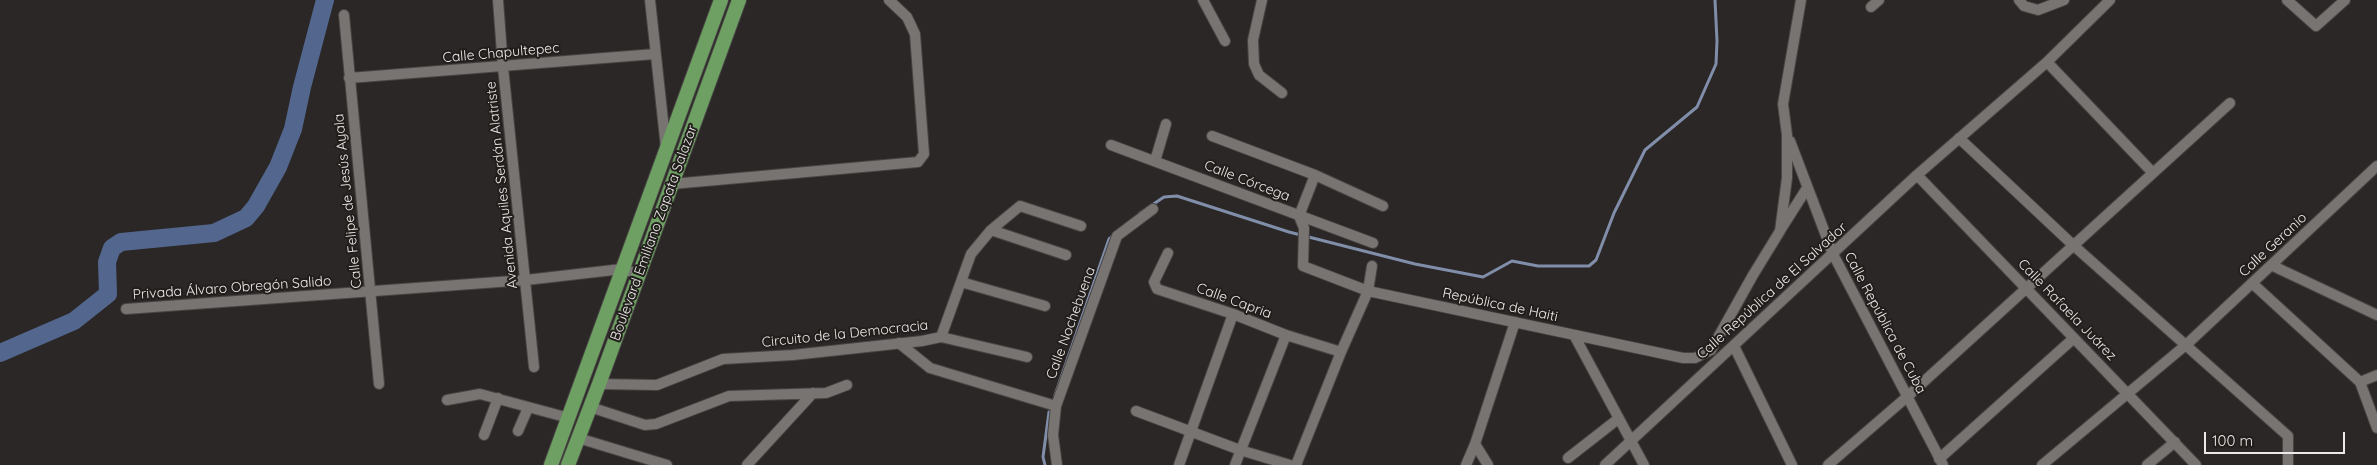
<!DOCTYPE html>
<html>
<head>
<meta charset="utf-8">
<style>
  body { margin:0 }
  #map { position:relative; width:2377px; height:465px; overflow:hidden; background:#2a2726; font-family:Quicksand,sans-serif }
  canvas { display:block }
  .scale { position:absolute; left:2204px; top:432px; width:141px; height:22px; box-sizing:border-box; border:2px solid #eceae9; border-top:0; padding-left:6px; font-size:15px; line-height:18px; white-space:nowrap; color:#eceae9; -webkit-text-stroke:4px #211e1c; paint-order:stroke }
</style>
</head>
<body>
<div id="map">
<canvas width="2377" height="465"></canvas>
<div class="scale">100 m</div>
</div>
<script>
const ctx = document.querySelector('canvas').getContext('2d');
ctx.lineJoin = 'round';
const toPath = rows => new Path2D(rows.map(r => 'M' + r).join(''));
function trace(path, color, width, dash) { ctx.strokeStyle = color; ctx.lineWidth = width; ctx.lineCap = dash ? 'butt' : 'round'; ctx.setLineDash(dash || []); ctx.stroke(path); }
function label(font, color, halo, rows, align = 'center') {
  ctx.font = font + ' Quicksand,sans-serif'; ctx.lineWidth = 4; ctx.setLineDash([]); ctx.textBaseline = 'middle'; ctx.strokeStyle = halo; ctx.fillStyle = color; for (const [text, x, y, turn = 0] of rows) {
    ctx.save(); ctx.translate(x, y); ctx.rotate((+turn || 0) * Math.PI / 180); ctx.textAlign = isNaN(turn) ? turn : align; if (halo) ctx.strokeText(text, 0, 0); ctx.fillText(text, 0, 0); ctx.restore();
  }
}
trace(toPath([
  [1140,213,1164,197,1177,196,1289,232,1415,264,1483,277,1512,261,1538,266,1589,266,1596,260,1614,213,1645,150,1697,107,1716,64,1717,41,1715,0],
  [1055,395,1109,239,1114,235],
  [1045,465,1043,457,1049,412]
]), '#818ea9', 3);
trace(toPath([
  [0,353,74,321,108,294,107,262,112,248,121,242,214,233,246,218,256,206,278,167,293,129,302,87,325,0]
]), '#53678e', 18);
const minor = toPath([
  [498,0,503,67,534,367],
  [650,0,666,148],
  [1203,0,1225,41],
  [1262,0,1253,40,1254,64,1259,75,1282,93],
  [2019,0,2024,6,2038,10,2064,0],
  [2287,0,2316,26,2345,0],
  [1871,7,1879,0],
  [344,15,379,384],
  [2047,62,2153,173],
  [349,78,655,54],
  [1212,136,1315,175,1383,206],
  [1959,138,2073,245,2288,436,2288,465],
  [1790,141,1833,254,1943,465],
  [1111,145,1373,243],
  [1155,161,1166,124],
  [1315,175,1299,216,1304,228,1303,266,1368,291,1683,358,1695,358,1711,350,1753,275,1780,231,1787,178,1787,135,1783,104,1801,0],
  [1917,175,2196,465],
  [672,184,918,162,924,154,915,34,907,17,889,0],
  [1781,229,1807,188],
  [991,230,1066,255],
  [1168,253,1154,282,1157,289,1233,314,1286,335,1341,352],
  [2271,265,2377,315],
  [961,282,1045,306],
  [2252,283,2360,382,2377,428],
  [126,309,526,280,622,269,639,274],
  [1574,335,1644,465],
  [941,337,971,254,991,230,1020,206,1081,226],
  [899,343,930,368,1056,406],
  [1734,346,1792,465],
  [2360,382,2377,375],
  [599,384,657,385,723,359,793,355,922,341,941,337,1027,357],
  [447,400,480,394,569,418],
  [590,407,645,425,656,424,729,396,826,393,847,385],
  [1136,411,1240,450,1290,465],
  [518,431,528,408],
  [484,435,498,398],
  [578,438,667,465],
  [1475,444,1488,465],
  [1568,458,1618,419],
  [1939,459,2074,338],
  [747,465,813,393],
  [1057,465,1053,435,1056,406,1117,236,1153,209],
  [1179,465,1233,314],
  [1235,465,1286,335],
  [1296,465,1341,352,1368,291,1372,266],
  [1466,465,1475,444,1515,322],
  [1605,465,1917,175,2047,62,2110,0],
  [1828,465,1908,396,2230,103],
  [2042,465,2187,344,2377,166],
  [2147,465,2175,442]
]);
const major = toPath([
  [551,465,721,0],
  [568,465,599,384,739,0]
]);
trace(minor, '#474443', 12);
trace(major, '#474443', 16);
trace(minor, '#777472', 10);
trace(major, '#6da062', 14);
label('14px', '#eceae9', '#211e1c', [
  ["Calle Chapultepec",501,53,-5],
  ["Calle Córcega",1247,181,21],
  ["Avenida Aquiles Serdán Alatriste",502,185,-96],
  ["Calle Felipe de Jesús Ayala",348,201,-96],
  ["Boulevard Emiliano Zapata Salazar",654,233,-70],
  ["Calle Geranio",2273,245,-43],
  ["Privada Álvaro Obregón Salido",232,288,-4],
  ["Calle República de El Salvador",1772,291,-42],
  ["Calle Capria",1234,301,20],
  ["República de Haiti",1500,305,12],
  ["Calle Rafaela Juárez",2067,310,46],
  ["Calle Nochebuena",1071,323,-70],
  ["Calle República de Cuba",1885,323,62],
  ["Circuito de la Democracia",845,334,-6]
]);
</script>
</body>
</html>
